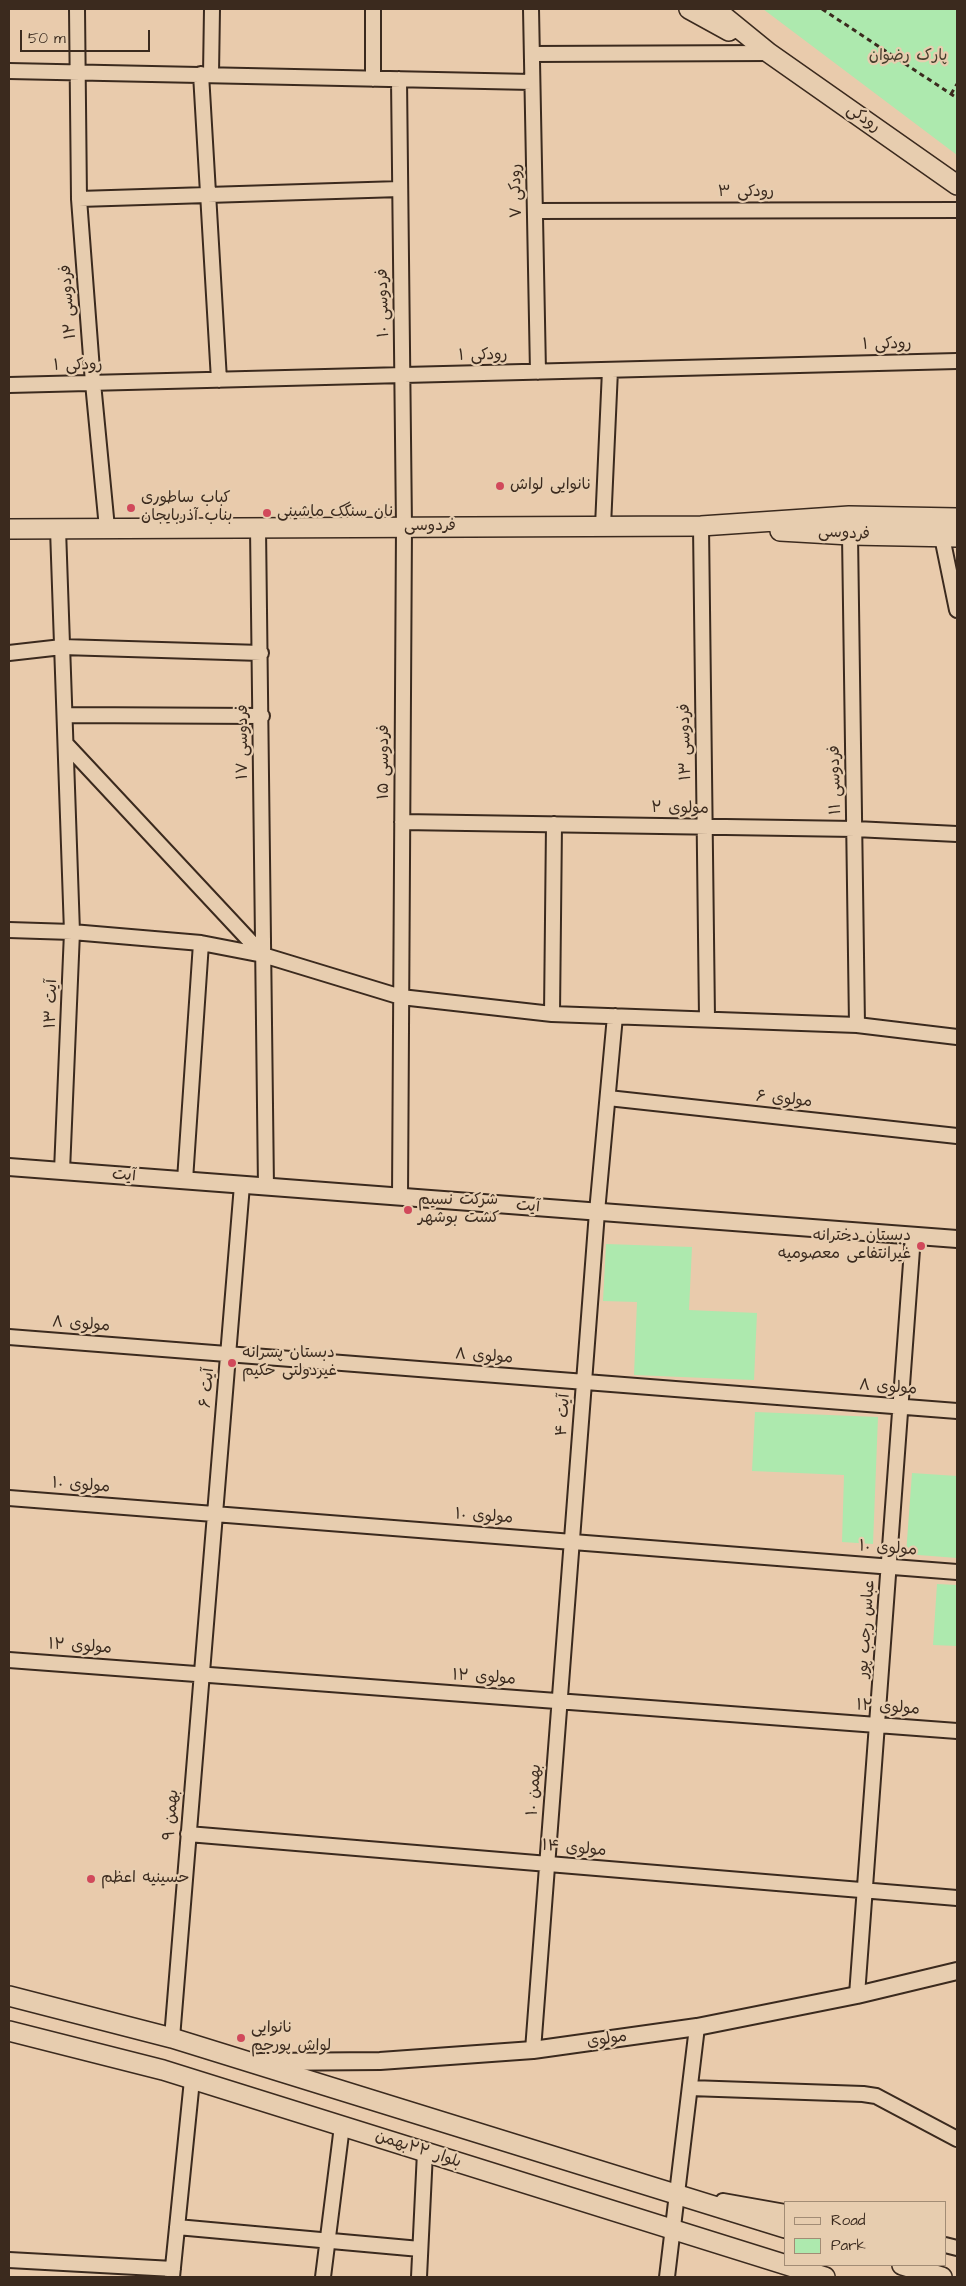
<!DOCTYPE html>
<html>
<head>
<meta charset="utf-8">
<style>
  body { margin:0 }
  #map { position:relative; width:966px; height:2286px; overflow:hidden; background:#e9cbac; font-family:"Architects Daughter",sans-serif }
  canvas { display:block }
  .frame { position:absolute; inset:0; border:10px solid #3b2a1e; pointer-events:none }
  .legend { position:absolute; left:784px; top:2201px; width:162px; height:65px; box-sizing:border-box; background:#e7cdaf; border:1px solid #a28c75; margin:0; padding:6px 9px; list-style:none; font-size:15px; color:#3b2a1e }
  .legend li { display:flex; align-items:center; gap:10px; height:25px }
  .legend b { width:25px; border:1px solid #a28c75 }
  .scale { position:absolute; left:20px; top:30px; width:130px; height:22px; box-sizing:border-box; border:2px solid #3b2a1e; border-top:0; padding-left:6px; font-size:15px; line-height:18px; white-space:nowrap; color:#3b2a1e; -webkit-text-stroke:4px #e7cdaf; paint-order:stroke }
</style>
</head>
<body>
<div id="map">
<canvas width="966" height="2286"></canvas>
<div class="frame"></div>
<ul class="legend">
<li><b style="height:6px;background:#e7cdaf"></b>Road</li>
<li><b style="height:14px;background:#ade9ae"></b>Park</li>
</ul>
<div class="scale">50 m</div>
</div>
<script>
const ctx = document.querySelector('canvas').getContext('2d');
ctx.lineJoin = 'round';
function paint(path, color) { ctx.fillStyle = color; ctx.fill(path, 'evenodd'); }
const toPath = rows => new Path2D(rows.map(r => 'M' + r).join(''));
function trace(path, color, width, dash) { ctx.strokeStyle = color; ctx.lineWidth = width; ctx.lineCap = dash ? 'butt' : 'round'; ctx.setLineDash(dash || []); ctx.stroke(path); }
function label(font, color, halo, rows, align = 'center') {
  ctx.font = font + ' "Architects Daughter","Playpen Sans Arabic",sans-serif'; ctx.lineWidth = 4.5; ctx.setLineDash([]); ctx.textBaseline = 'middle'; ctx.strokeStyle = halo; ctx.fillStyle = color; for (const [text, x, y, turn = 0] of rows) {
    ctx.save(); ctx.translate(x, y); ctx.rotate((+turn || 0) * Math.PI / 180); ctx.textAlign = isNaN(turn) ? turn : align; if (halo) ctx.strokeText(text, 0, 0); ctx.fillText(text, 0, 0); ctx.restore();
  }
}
paint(toPath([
  [763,9,957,9,957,155],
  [606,1244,692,1247,689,1310,757,1313,754,1380,634,1375,637,1302,603,1301],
  [755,1412,878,1417,873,1544,842,1542,844,1475,752,1471],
  [912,1473,957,1476,957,1558,906,1554],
  [937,1584,957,1585,957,1646,933,1645]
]), '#ade9ae');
const minor = toPath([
  [77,9,79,199,93,383,107,528],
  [531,9,538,372],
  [532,54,769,53],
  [9,71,532,82],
  [201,74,219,380],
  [211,74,212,9],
  [373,79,373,9],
  [399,79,404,527,400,1197],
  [79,199,400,189],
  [535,211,957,210],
  [9,385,957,361],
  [603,526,610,370],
  [701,526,707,1018],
  [258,528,266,1187],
  [58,529,72,932,62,1171],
  [850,535,857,1025],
  [942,537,957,610],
  [9,653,62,647,261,653],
  [65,715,262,716],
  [66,744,263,955],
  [402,822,855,829,957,834],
  [9,930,72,932,201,943,263,955,401,997,552,1014,857,1025,957,1037],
  [552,1014,554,824],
  [608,1098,957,1136],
  [185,1180,201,943],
  [9,1337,957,1411],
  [9,1498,957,1572],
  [9,1660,957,1731],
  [188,1834,957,1898],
  [857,1995,913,1236],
  [172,2038,242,1185],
  [533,2050,597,1212,615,1016],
  [690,2088,863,2094,876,2096,957,2139],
  [723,2201,785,2212],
  [177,2227,420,2249],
  [945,2245,957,2248],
  [9,2260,173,2269],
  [172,2277,192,2080],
  [323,2277,342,2126],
  [419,2277,425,2152],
  [667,2277,697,2027]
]);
const tertiary = toPath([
  [9,1167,957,1239],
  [260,2062,380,2061,533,2050,697,2027,857,1995,957,1971]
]);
const secondary = toPath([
  [689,9,729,31],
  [715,9,769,53,957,185],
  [9,529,701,526,849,516,957,518],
  [780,531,850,535,957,537],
  [9,1996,172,2038,785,2228],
  [9,2031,163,2070,825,2277],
  [902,2265,942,2277]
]);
trace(minor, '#3b2a1e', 18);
trace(tertiary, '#3b2a1e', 20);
trace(secondary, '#3b2a1e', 22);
trace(toPath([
  [822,9,957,98],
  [951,94,957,84]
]), '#3b2a1e', 3, [5, 4]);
trace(minor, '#e7cdaf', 14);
trace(tertiary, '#e7cdaf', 16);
trace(secondary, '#e7cdaf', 19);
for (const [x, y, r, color] of [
  [500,486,5,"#d1495b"],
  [131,508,5,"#d1495b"],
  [267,513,5,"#d1495b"],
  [408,1210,5,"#d1495b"],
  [921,1246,5,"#d1495b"],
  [232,1363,5,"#d1495b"],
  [91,1879,5,"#d1495b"],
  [241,2038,5,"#d1495b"]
]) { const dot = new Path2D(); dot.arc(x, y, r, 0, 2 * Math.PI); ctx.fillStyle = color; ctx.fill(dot); trace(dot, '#e7cdaf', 2); }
label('16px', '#463d2c', '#e7cdaf', [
  ["پارک رضوان",908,57]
]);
label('16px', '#3b2a1e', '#e7cdaf', [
  ["رودکی",863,119,35],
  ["رودکی ۷",517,191,-91],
  ["رودکی ۳",746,193],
  ["فردوسی ۱۲",69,302,-94],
  ["فردوسی ۱۰",384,303,-91],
  ["رودکی ۱",887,345,-1],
  ["رودکی ۱",483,356,-1],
  ["رودکی ۱",78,366,-1],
  ["فردوسی",430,527],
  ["فردوسی",844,534,3],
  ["فردوسی ۱۷",244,742,-90],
  ["فردوسی ۱۳",686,742,-91],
  ["فردوسی ۱۵",385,762,-90],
  ["فردوسی ۱۱",836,780,-91],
  ["مولوی ۲",680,809,1],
  ["آیت ۱۳",52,1004,-88],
  ["مولوی ۶",784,1100,6],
  ["آیت",124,1176,4],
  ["آیت",528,1207,4],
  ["مولوی ۸",81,1325,4],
  ["مولوی ۸",484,1357,4],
  ["آیت ۶",208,1388,-85],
  ["مولوی ۸",888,1388,4],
  ["آیت ۴",564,1415,-86],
  ["مولوی ۱۰",81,1486,4],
  ["مولوی ۱۰",484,1517,4],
  ["مولوی ۱۰",888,1549,4],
  ["عباس رجب پور",867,1629,-86],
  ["مولوی ۱۲",80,1647,4],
  ["مولوی ۱۲",484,1678,4],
  ["مولوی ۱۲",888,1708,4],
  ["بهمن ۱۰",535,1790,-86],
  ["بهمن ۹",172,1815,-85],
  ["مولوی ۱۴",574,1849,5],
  ["مولوی",607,2040,-8],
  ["بلوار ۲۲بهمن",418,2150,18]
]);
label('16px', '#3b2a1e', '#e7cdaf', [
  ["نانوایی لواش",510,486],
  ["کباب ساطوری",141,499],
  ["بناب آذربایجان",141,517],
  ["نان سنگک ماشینی",277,513],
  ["شرکت نسیم",418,1201],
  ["کشت بوشهر",418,1219],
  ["دبستان دخترانه",911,1237,"right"],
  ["غیرانتفاعی معصومیه",911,1255,"right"],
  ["دبستان پسرانه",242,1354],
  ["غیردولتی حکیم",242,1372],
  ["حسینیه اعظم",101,1879],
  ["نانوایی",251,2029],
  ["لواش پورجم",251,2047]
], 'left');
</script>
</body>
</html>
